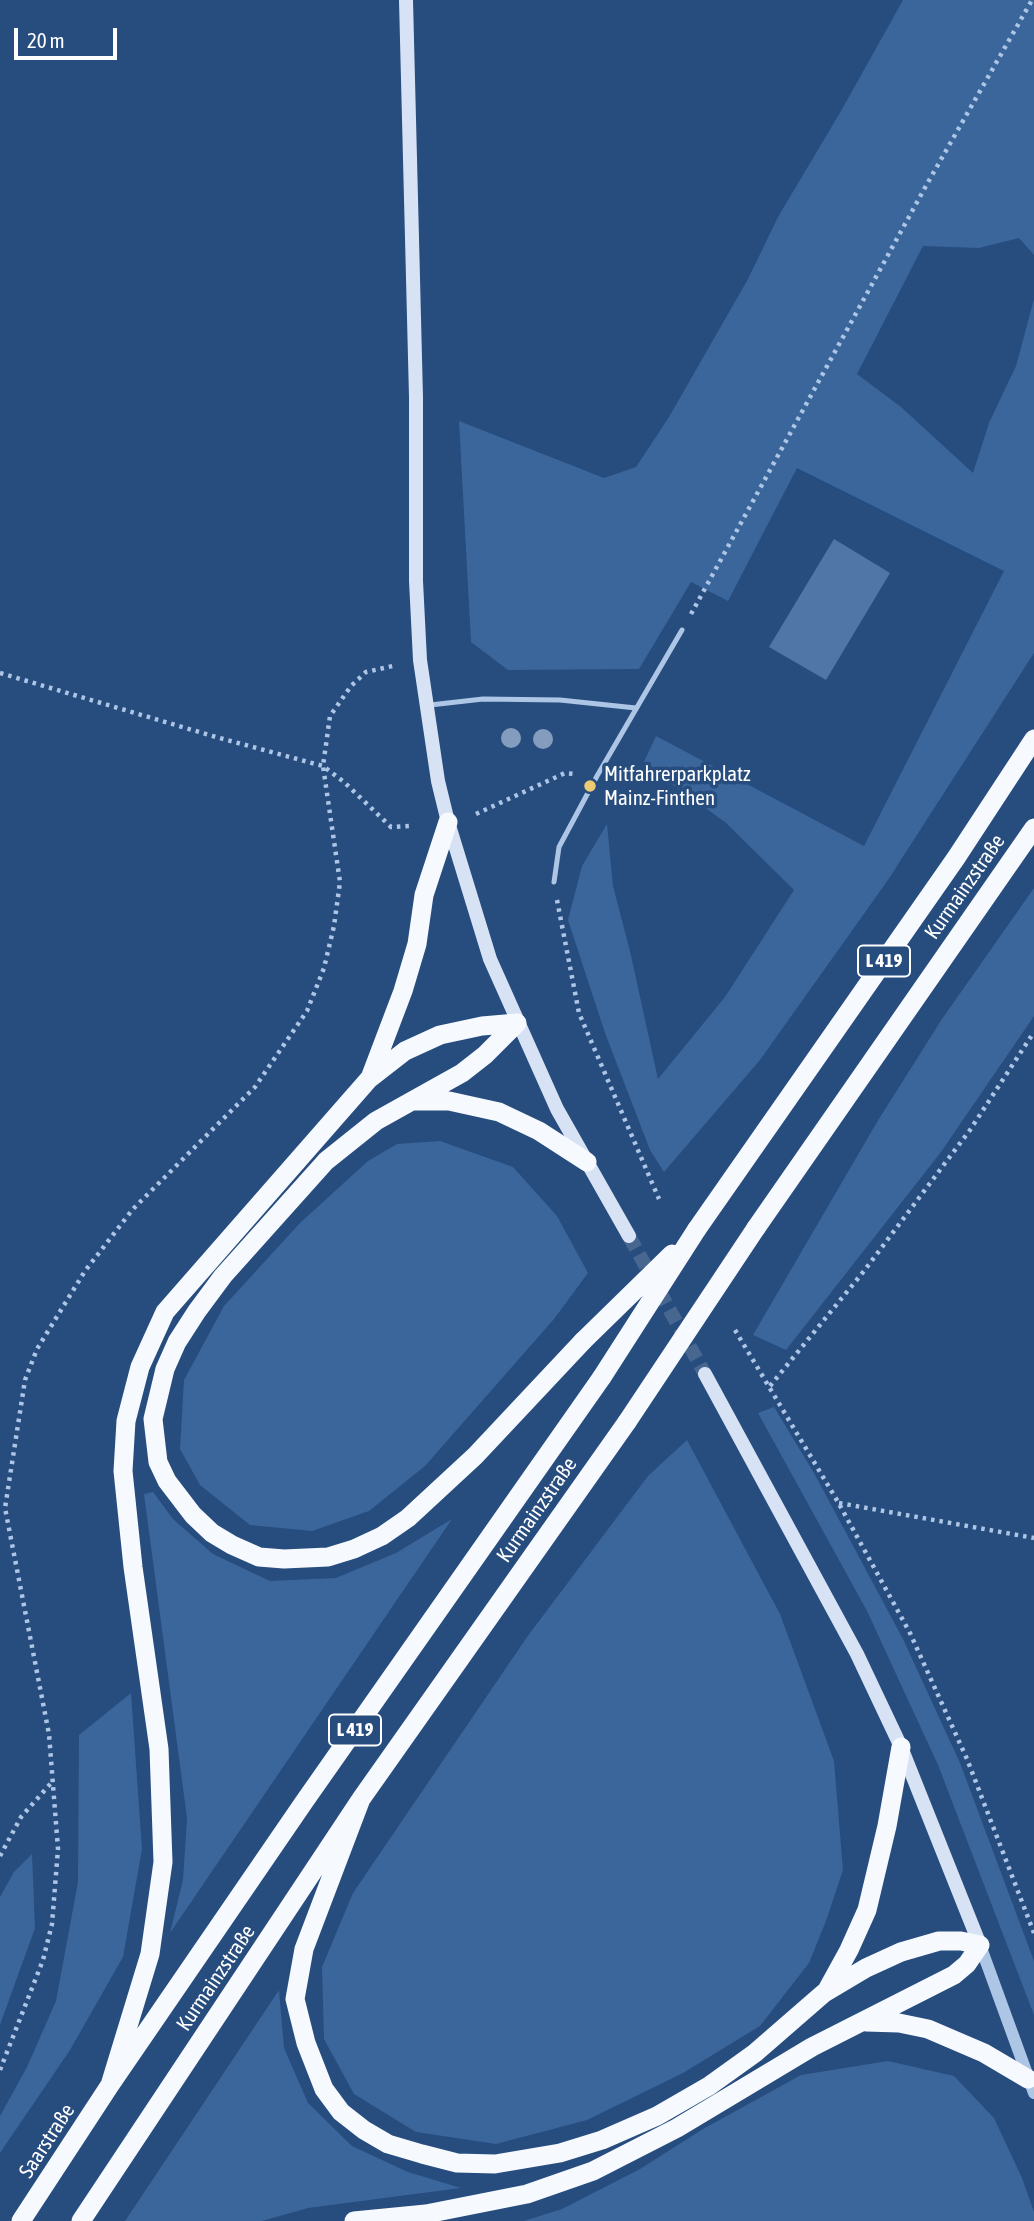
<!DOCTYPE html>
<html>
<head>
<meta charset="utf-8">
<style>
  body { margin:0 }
  #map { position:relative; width:1034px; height:2221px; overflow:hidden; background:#274c7e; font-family:"Asap Condensed",sans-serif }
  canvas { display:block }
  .scale { position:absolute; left:14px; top:28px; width:103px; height:32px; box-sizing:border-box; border:4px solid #fff; border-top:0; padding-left:9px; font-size:21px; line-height:24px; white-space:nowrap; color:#fff; -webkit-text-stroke:5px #274c7e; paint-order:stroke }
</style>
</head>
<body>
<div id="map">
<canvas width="1034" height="2221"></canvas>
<div class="scale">20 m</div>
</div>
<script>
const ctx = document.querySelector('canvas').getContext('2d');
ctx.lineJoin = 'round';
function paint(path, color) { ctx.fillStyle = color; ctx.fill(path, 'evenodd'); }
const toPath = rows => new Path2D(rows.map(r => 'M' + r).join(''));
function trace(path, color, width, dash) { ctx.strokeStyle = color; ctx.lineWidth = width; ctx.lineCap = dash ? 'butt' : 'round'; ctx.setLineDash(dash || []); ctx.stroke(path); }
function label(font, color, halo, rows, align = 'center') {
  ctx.font = font + ' "Asap Condensed",sans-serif'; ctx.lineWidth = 7; ctx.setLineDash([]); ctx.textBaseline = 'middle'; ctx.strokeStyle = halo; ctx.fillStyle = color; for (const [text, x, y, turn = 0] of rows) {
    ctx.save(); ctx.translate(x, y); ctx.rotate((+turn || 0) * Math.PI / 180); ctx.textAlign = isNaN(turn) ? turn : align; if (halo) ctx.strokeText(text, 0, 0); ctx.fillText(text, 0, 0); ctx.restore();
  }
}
paint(toPath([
  [903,0,1034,0,1034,255,1019,238,979,248,923,246,857,374,901,407,973,473,989,423,1016,366,1034,299,1034,653,888,880,760,1060,664,1172,650,1150,605,1033,568,920,582,866,607,824,613,886,630,951,658,1079,725,997,794,890,725,822,643,764,656,736,864,846,1004,571,797,468,728,601,691,582,639,669,508,670,471,642,459,421,604,478,636,467,669,417,748,279,778,217,841,111],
  [1034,888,1034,1016,941,1152,786,1350,753,1335,877,1122,942,1019],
  [440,1141,513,1167,557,1216,588,1273,554,1319,425,1466,369,1511,312,1531,250,1525,200,1485,180,1449,184,1380,224,1306,300,1223,368,1161,397,1144],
  [774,1407,814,1473,903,1639,960,1763,1034,1961,1034,2015,938,1765,867,1611,758,1413],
  [687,1440,780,1614,834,1761,843,1870,826,1921,809,1963,760,2026,683,2073,587,2120,496,2144,416,2132,354,2094,324,2039,322,1967,353,1893,527,1637,648,1476],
  [153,1492,173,1519,213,1554,270,1581,336,1578,396,1553,452,1519,170,1933,183,1880,187,1818,144,1494],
  [131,1693,142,1849,123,1957,70,2050,0,2153,0,2116,27,2067,56,2001,78,1882,79,1735],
  [32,1854,35,1928,0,2025,0,1897,14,1872],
  [279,1990,284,2048,308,2103,352,2146,408,2172,461,2188,308,2208,262,2221,125,2221],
  [888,2061,954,2076,994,2118,1022,2178,1034,2212,1034,2221,524,2221,562,2209,640,2169,703,2129,801,2075]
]), '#3b669c');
paint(toPath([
  [834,539,890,573,826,680,769,647]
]), '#5076a7');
trace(toPath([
  [629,1236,705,1374]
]), '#476791', 14, [14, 7]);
trace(toPath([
  [691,614,927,184,1032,0],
  [0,673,216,737,323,766,344,782,391,827,409,826],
  [476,814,565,773,575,774],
  [557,900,579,1013,659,1199],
  [735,1330,838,1502,910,1633,967,1759,1034,1933],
  [770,1386,864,1271,970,1130,1034,1032],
  [839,1503,1034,1538],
  [0,1856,21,1817,52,1782],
  [0,2070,43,1960,52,1924,58,1849,49,1734,5,1508,25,1380,37,1349,85,1271,133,1209,255,1087,307,1011,324,968,334,926,340,882,323,766,330,716,351,686,366,672,397,665]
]), '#aec6e5', 4.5, [3.5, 5]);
trace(toPath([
  [430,705,483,699,560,700,636,708],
  [554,882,559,847,597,776,682,630]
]), '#aec6e5', 5);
trace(toPath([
  [980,1945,1034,2093]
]), '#aec6e5', 12);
trace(toPath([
  [406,0,416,397,416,581,420,660,438,781,448,822,490,959,557,1109,629,1236],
  [705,1374,857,1654,901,1747,980,1945]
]), '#d7e3f5', 14);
trace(toPath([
  [517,1023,485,1055,462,1073,376,1121,326,1161,223,1276,197,1311,177,1342,165,1369,153,1419,158,1462,167,1481,193,1515,212,1533,232,1545,259,1557,284,1559,328,1557,354,1549,382,1536,408,1518,475,1456,583,1341],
  [370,1078,403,991,417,944,424,895,448,822],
  [414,1101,449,1101,499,1112,539,1131,587,1162],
  [756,1228,1034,828],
  [697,1229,956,858,1034,739],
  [827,1990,849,1950,867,1910,887,1826,901,1747],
  [866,2022,899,2023,928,2029,984,2053,1028,2079],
  [110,2085,150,1954,163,1862,159,1749,133,1567,123,1471,126,1421,140,1367,165,1312,369,1079,405,1051,440,1035,482,1026,517,1023],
  [21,2221,110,2085,304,1802,602,1377],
  [81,2221,361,1799,627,1422],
  [354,2221,426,2214,527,2194,593,2171,677,2128,812,2047,954,1975,967,1964,980,1945,961,1941,939,1941,901,1952,866,1968,824,1993,755,2053,709,2086,657,2116,602,2140,560,2153,495,2164,457,2163,422,2154,388,2144,364,2130,341,2112,324,2089,306,2043,295,1999,304,1949,361,1799]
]), '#f6f9fe', 19);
trace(toPath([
  [583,1341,672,1254],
  [602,1377,697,1229],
  [627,1422,756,1228]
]), '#f6f9fe', 19);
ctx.fillStyle = '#849dbf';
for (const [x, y] of [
  [511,738],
  [543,739]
]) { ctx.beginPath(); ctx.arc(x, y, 10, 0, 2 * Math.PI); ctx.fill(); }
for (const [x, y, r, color] of [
  [590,786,7,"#edcb74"]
]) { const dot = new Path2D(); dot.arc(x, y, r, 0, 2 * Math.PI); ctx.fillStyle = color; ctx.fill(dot); trace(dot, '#274c7e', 2.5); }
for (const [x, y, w] of [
  [884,961,52],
  [355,1730,52]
]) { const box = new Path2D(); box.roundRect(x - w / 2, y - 15.5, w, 31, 5); ctx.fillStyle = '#274c7e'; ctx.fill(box); trace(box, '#fff', 2); }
label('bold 19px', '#fff', null, [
  ["L 419",884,961],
  ["L 419",355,1730]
]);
label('21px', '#fff', '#274c7e', [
  ["Mitfahrerparkplatz",604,774],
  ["Mainz-Finthen",604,798]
], 'left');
label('21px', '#fff', '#274c7e', [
  ["Kurmainzstraße",965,887,-55],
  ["Kurmainzstraße",537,1510,-55],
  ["Kurmainzstraße",216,1978,-56],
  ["Saarstraße",47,2141,-57]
]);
</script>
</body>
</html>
